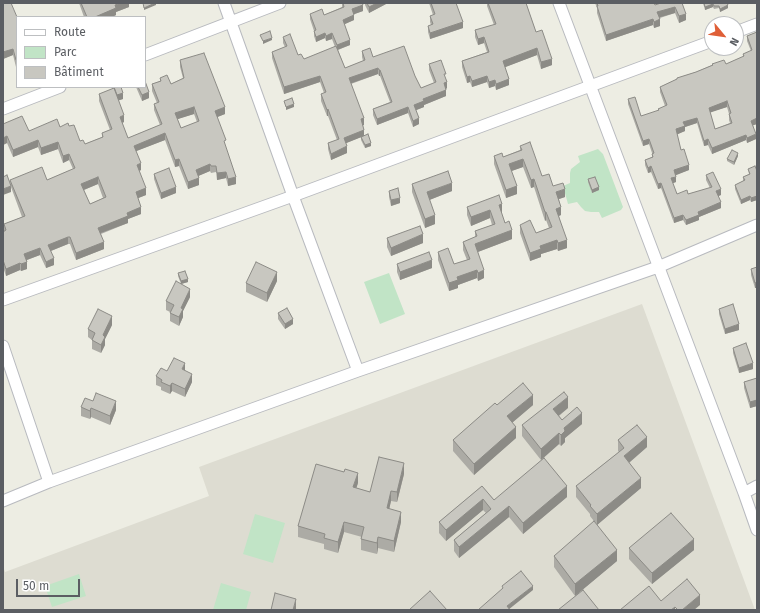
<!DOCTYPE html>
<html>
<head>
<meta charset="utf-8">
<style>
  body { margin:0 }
  #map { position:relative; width:760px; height:613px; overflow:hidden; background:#edede3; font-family:"Fira Sans",sans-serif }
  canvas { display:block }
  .frame { position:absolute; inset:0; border:4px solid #5b5e63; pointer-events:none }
  .legend { position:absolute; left:16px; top:16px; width:130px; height:72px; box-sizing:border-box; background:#fff; border:1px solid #bdbfc1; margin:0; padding:5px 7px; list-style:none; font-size:12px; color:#5b5e63 }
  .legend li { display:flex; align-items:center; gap:8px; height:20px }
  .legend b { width:20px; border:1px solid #bdbfc1 }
  .north { position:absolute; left:704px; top:16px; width:40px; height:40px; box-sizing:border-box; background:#fff; border:1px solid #bdbfc1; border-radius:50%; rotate:119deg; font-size:11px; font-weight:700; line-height:16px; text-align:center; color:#5b5e63 }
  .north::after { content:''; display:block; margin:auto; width:14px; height:18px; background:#df5f37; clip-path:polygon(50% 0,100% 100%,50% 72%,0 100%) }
  .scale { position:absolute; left:16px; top:579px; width:64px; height:18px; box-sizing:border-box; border:2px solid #5b5e63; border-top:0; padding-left:5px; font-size:12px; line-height:14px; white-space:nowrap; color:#5b5e63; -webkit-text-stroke:3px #fff; paint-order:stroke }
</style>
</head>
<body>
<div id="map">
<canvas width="760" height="613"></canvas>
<div class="frame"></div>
<ul class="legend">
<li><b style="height:5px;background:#fff"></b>Route</li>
<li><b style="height:11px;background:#c1e4c6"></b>Parc</li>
<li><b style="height:11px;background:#c8c7c0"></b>Bâtiment</li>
</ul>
<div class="north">N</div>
<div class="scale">50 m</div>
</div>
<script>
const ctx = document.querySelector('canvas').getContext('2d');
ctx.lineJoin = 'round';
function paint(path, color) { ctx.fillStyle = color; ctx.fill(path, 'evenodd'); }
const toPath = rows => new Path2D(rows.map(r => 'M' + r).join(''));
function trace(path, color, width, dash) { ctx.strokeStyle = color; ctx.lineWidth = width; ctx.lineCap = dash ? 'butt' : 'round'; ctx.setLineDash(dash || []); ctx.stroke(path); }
paint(toPath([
  [642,304,755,610,3,610,3,566,5,572,209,496,199,467]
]), '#dddcd1');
paint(toPath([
  [598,149,603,154,623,207,621,210,602,218,599,212,591,212,585,211,581,207,577,202,568,204,563,186,570,183,570,173,571,169,580,162,578,156],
  [389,273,405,314,380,324,364,282],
  [255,514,285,523,273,563,243,554],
  [79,574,86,596,52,607,45,586],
  [221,583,251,592,246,610,213,610]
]), '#c1e4c6');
const minor = toPath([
  [224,3,293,196,358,371],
  [559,3,744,493,757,530],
  [736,32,757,24],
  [145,55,280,3],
  [3,109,60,87],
  [3,300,293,196,712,41],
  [3,346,49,482],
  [744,493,757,486],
  [3,501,49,482,358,371,658,267,757,225]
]);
trace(minor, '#b8babf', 13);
trace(minor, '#fff', 11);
paint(toPath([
  [79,3,129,3,129,7,116,12,116,15,112,17,84,17],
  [342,3,362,3,363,11,354,14,354,20,344,24,350,45,338,50,345,68,363,61,362,57,362,51,373,57,415,76,421,88,434,83,429,70,429,64,446,79,447,88,446,89,446,96,424,105,424,107,416,110,419,124,413,127,408,113,377,125,373,115,373,109,390,102,380,76,379,76,378,74,351,84,364,125,363,125,364,136,371,146,365,148,361,140,361,137,346,143,347,153,331,160,328,149,328,143,337,140,328,116,327,116,321,101,321,94,324,93,320,82,284,94,272,58,272,52,285,47,283,43,283,37,298,55,304,59,335,47,332,39,326,41,325,38,316,42,314,36,314,31,310,19,310,14,324,15,342,7],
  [365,3,386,3,386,4,369,13,365,5],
  [429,3,456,3,463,28,430,39,428,32,428,26,431,25,430,22,430,16,433,15],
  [487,3,526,3,536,32,552,65,541,69,537,55,505,67,509,85,496,90,495,86,489,88,487,82,472,87,470,82,467,83,462,67,462,61,487,52,484,43,478,45,475,37,475,30,494,25,487,6],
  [595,3,654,3,655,5,682,3,686,20,679,23,675,13,660,18,660,26,654,28,653,25,606,41,597,13,597,8],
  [703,3,727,3,728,8,720,12,719,8,714,9,713,7,705,10],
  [17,17,17,67,16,67,13,55,3,59],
  [757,32,757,124,753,125,756,139,747,143,746,140,712,154,708,145,704,146,697,123,685,127,685,131,677,134,681,150,689,170,675,175,676,182,672,183,677,194,688,194,710,188,706,180,706,175,721,195,718,196,721,208,699,217,699,220,686,225,683,220,674,223,661,188,658,189,651,172,648,173,645,165,645,160,652,157,652,153,649,144,643,146,628,104,628,99,641,116,658,111,658,109,665,106,660,92,660,87,677,79,677,78,696,72,712,65,712,64,726,64,743,57,743,54,751,51,747,41,747,36],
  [727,107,729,114,729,120,730,123,715,129,710,112],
  [180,60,225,114,217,117,236,184,228,186,226,178,217,180,216,172,211,173,210,171,198,176,199,185,188,189,179,166,175,167,165,140,136,151,141,170,139,171,146,195,138,198,141,214,128,219,128,223,101,234,104,249,76,260,70,244,68,244,51,251,54,265,46,268,40,255,27,260,27,269,21,271,20,270,6,276,3,267,3,232,4,231,4,224,22,217,11,187,11,192,10,180,47,180,73,169,69,160,63,163,58,149,41,155,38,147,13,157,7,143,3,145,3,124,29,131,60,127,69,126,80,141,85,144,102,137,102,133,110,130,99,101,99,94,112,89,112,87,121,87,123,99,118,100,124,122,122,123,128,138,160,125,154,110,154,104,157,103,152,91,152,84,160,81,160,78,171,84,183,78,180,67],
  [194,114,197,122,181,128,177,119],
  [98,184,103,198,90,204,84,190],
  [136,87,145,87,149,98,142,101],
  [520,146,542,176,565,197,559,199,561,215,559,216,567,248,558,251,557,249,541,254,541,257,530,261,520,233,520,225,536,233,549,228,546,220,545,221,534,187,531,188,523,167,511,171,517,194,506,198,494,164,494,156,503,157,520,150],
  [738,156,734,165,727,161,727,159],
  [748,169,757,171,757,200,751,202,750,200,741,204,735,189,735,185,743,181,743,177,749,174],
  [154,174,176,193,161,199,154,179],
  [588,179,599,190,592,193,588,182],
  [412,184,452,191,429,200,435,224,425,228,412,192],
  [389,191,400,203,391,206,389,197],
  [467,207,502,212,501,212,505,223,512,239,478,252,484,278,478,281,477,278,458,285,458,288,449,291,438,260,438,252,454,264,467,260,463,250,463,242,475,237,475,231,492,225,490,218,471,226,467,215],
  [387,238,423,243,391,256,387,247],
  [397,264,432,268,400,280,397,272],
  [757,267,757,288,755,288,751,275,751,269],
  [178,273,188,282,181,284,190,297,183,311,183,317,179,326,170,321,170,312,166,310,166,301,181,284,178,276],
  [277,281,267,302,246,292,246,283],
  [719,309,739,330,725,334,719,314],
  [278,313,293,324,285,329,278,319],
  [112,325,105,339,105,345,101,353,92,349,92,340,88,337,88,329],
  [733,348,753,369,739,373,733,353],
  [185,370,192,382,185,397,172,391,170,394,161,390,161,387,156,385,156,376,167,371],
  [757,378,757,406,750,408,744,388,744,382],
  [497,405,533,405,512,423,516,438,474,475,453,451,453,440],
  [81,407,116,410,110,425,91,417,90,419,81,416],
  [568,408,559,416,562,420,582,424,565,438,565,442,561,446,559,444,541,460,522,436,522,425],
  [618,440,647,447,629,463,641,488,597,525,590,516,590,514,576,497,576,486,619,452,618,451],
  [404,474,397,502,391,501,389,509,401,522,394,552,378,548,377,554,361,550,361,539,362,537,344,532,338,553,324,549,324,544,298,537,298,526,358,483,356,488,370,492],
  [482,486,494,500,567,497,523,534,509,517,459,558,454,551,454,540,486,513,483,510,446,541,439,533,439,522],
  [629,548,694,550,652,584,629,559],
  [554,556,617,561,575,596,554,567]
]), '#acaba5');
paint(toPath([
  [121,3,129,3,129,7,116,12,116,15,112,17,95,17,115,5],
  [155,3,156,3,156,5,144,10,144,8],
  [377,3,386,3,386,4,369,13,369,7],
  [713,4,713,7,705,10,705,7],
  [363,5,363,11,352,15,352,9],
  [728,5,728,8,720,12,720,9],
  [675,7,675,13,657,18,657,12],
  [686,14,686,20,679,23,679,16],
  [354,15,354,20,343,25,343,20],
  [653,19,653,25,606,41,606,35],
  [660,19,660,26,654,28,654,22],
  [463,22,463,28,430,39,430,33],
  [325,33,325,38,316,42,316,37],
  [332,33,332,39,326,41,326,36],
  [484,37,484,43,478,45,478,39],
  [272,38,272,40,263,44,263,41],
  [350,40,350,45,337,50,337,45],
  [537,48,537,55,503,68,503,61],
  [13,49,13,55,3,59,3,52],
  [552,59,552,65,541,69,541,62],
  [378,68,378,74,349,84,349,78],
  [379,70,380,70,380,76,379,76],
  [320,76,320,82,284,94,284,87],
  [470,76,470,82,467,83,467,77],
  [487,76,487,82,472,87,472,81],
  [509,79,509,85,496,90,496,84],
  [495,80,495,86,489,88,489,82],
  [447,82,447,88,444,90,444,83],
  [446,90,446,96,424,105,424,107,414,111,414,105,423,99],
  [149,92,149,98,142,101,142,95],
  [123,93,123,99,117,101,117,95],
  [727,101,727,107,709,113,709,108],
  [294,104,294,107,286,110,286,107],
  [194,107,194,114,175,120,175,113],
  [225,107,225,114,215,118,215,111],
  [408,107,408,113,377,125,377,119],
  [328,109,328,116,327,116,327,110],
  [124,115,124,122,120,124,120,117],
  [364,118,364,125,361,126,361,119],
  [419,118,419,124,413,127,413,121],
  [697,118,697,123,685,127,685,131,676,135,676,129,683,122],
  [757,118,757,124,751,126,751,121],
  [364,130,364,136,344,144,344,138],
  [165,133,165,140,134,152,134,146],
  [756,134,756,139,747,143,747,138],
  [746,135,746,140,712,154,712,148],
  [7,136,7,143,3,145,3,138],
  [649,139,649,144,643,146,643,141],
  [708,139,708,145,704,146,704,141],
  [38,140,38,147,13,157,13,150],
  [58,142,58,149,41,155,41,148],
  [371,143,371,146,365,148,365,145],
  [347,146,347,153,331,160,331,154],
  [738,153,738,156,734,165,734,162],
  [69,154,69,160,63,163,63,156],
  [179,159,179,166,175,167,175,160],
  [523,159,523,167,509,172,509,164],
  [141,163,141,170,137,172,137,165],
  [210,164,210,171,196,177,196,170],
  [689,165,689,170,674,176,674,170],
  [651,166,651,172,648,173,648,168],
  [226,172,226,178,217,180,217,173],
  [98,177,98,184,81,191,81,184],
  [236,177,236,184,228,186,228,179],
  [676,177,676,182,671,184,671,178],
  [199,178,199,185,188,189,188,182],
  [534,179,534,187,531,188,531,180],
  [452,183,452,191,427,201,427,192],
  [661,183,661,188,658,189,658,184],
  [11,186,11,192,3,195,3,189],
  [517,186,517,194,506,198,506,190],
  [176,187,176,193,161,199,161,193],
  [599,187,599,190,592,193,592,190],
  [146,188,146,195,136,199,136,192],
  [565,189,565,197,556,200,556,192],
  [721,189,721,195,716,197,716,191],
  [750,196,750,200,741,204,741,200],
  [757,196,757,200,751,202,751,198],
  [400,198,400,203,391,206,391,200],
  [721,202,721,208,699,217,699,220,686,225,686,220,698,212],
  [502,204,502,212,499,213,499,205],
  [141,207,141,214,128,219,128,223,98,234,98,228,127,213],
  [561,207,561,215,556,217,556,209],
  [490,210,490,218,471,226,471,217],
  [545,212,546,212,546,220,545,221],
  [435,215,435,224,425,228,425,219],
  [683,215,683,220,674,223,674,218],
  [512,230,512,239,475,253,475,244],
  [423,234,423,243,391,256,391,248],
  [68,237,68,244,48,252,48,245],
  [557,240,557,249,541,254,541,257,530,261,530,253,540,246],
  [567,240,567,248,558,251,558,243],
  [104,242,104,249,76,260,76,253],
  [40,248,40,255,24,261,24,254],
  [54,258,54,265,46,268,46,262],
  [432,260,432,268,400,280,400,272],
  [27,262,27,269,21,271,21,264],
  [20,263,20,270,6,276,6,269],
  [477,270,477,278,458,285,458,288,449,291,449,283,457,277],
  [484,270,484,278,478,281,478,273],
  [277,272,277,281,267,302,267,293],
  [188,279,188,282,181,284,181,281],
  [757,282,757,288,755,288,755,283],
  [190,289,190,297,183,311,183,317,179,326,179,317,181,308],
  [112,316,112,325,105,339,105,345,101,353,101,345,103,335],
  [293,319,293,324,285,329,285,324],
  [739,324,739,330,725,334,725,329],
  [185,363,185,372,182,369],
  [753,363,753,369,739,373,739,368],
  [192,374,192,382,185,397,185,389],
  [172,383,172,391,170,394,170,386],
  [533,395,533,405,507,427,507,416],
  [568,397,568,408,553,420,553,409],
  [757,400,757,406,750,408,750,402],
  [116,401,116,410,110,425,110,416],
  [91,408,91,417,90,419,90,411],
  [582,413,582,424,565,438,565,442,561,446,561,435,564,428],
  [516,427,516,438,474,475,474,464],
  [559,433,559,444,541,460,541,449],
  [647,437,647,447,624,467,624,456],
  [404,463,404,474,397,502,397,492],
  [358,473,358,483,353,498,353,487],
  [641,478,641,488,597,525,597,514],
  [567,486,567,497,523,534,523,523],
  [391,491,391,501,387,519,387,508],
  [483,499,483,510,446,541,446,530],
  [509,506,509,517,459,558,459,547],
  [401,512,401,522,394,552,394,541],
  [344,522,344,532,338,553,338,542],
  [378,537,378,548,377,554,377,543],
  [694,539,694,550,652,584,652,573],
  [617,550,617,561,575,596,575,584],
  [533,586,533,590,508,610,507,606],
  [700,595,700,605,694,610,682,610],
  [296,599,296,610,293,610],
  [675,607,675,610,671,610]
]), '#8c8b86');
const building = toPath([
  [3,3,11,3,17,17,17,60,16,60,13,49,3,52,3,3],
  [81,3,121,3,115,5,116,8,95,17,87,17,81,3],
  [143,3,155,3,144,8,143,3],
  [343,3,362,3,363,5,352,9,354,15,343,20,350,40,337,45,332,33,326,36,325,33,316,37,314,31,316,30,310,14,322,9,324,15,344,7,343,3],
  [367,3,377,3,369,7,367,3],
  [431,3,456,3,463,22,430,33,428,26,433,24,430,16,435,14,431,3],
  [488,3,526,3,536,32,542,30,552,59,541,62,537,48,503,61,509,79,496,84,495,80,489,82,487,76,472,81,470,76,467,77,462,61,489,52,484,37,478,39,475,30,496,24,488,3],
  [597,3,654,3,655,5,661,3,682,3,686,14,679,16,675,7,657,12,660,19,654,22,653,19,606,35,597,6,598,6,597,3],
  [704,3,727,3,728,5,720,9,719,6,714,6,713,4,705,7,704,3],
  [270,31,272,38,263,41,260,35,270,31],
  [757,32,757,118,751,121,756,134,747,138,746,135,712,148,708,139,704,141,697,118,683,122,685,126,676,129,681,150,684,149,689,165,674,170,676,177,671,178,677,194,687,190,688,194,712,187,706,175,713,172,721,189,716,191,721,202,698,212,699,215,686,220,683,215,674,218,661,183,658,184,651,166,648,168,645,160,653,157,652,154,654,153,649,139,643,141,628,99,635,97,641,116,659,110,658,109,667,105,660,87,677,79,677,78,696,72,713,65,712,64,724,60,726,64,744,56,743,54,752,50,747,36,757,32],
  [727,101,731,113,729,114,732,123,715,129,709,108,727,101],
  [290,34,298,55,301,54,304,59,336,46,345,68,365,60,362,51,370,48,373,57,404,46,415,76,421,88,436,82,429,64,441,60,446,74,444,74,447,82,444,83,446,90,423,99,424,101,414,105,419,118,413,121,408,107,377,119,373,109,392,102,380,70,379,70,378,68,349,78,364,118,361,119,364,130,344,138,347,146,331,154,328,143,339,139,328,109,327,110,321,94,326,92,320,76,284,87,272,52,287,46,283,37,290,34],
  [204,53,225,107,215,111,226,140,224,141,236,177,228,179,226,172,217,173,216,166,211,166,210,164,196,170,199,178,188,182,179,159,175,160,165,133,134,146,141,163,137,165,146,188,136,192,141,207,127,213,128,216,98,228,104,242,76,253,70,237,68,237,48,245,54,258,46,262,40,248,24,254,27,262,21,264,20,263,6,269,3,260,3,232,6,230,4,224,25,216,10,180,42,167,47,180,75,168,69,154,63,156,58,142,41,148,38,140,13,150,7,136,3,138,3,124,22,116,29,131,57,119,60,127,68,123,69,126,74,125,80,141,83,140,85,144,103,137,102,133,112,129,99,94,114,88,124,115,120,117,128,138,162,124,154,104,159,102,152,84,161,81,160,78,167,75,171,84,184,78,180,60,204,53],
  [194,107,199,121,181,128,175,113,194,107],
  [98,177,106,197,90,204,81,184,98,177],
  [145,81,149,92,142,95,138,87,145,87,145,81],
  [114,87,121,87,123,93,117,95,114,87],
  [292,98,294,104,286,107,284,101,292,98],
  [368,134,371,143,365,145,361,137,368,134],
  [530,142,542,176,549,174,553,186,563,183,565,189,556,192,561,207,556,209,567,240,558,243,557,240,540,246,541,249,530,253,520,225,530,220,536,233,552,227,546,212,545,212,534,179,531,180,523,159,509,164,517,186,506,190,494,156,502,153,503,157,522,150,520,146,530,142],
  [732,150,738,153,734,162,727,159,732,150],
  [755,166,757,171,757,196,751,198,750,196,741,200,735,185,745,180,743,177,750,174,748,169,755,166],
  [169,168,176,187,161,193,154,174,169,168],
  [448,171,452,183,427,192,435,215,425,219,412,184,448,171],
  [7,175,11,186,3,189,3,177,7,175],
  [595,177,599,187,592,190,588,179,595,177],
  [398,188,400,198,391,200,389,191,398,188],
  [499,195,502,204,499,205,505,223,509,221,512,230,475,244,484,270,478,273,477,270,457,277,458,280,449,283,438,252,448,248,454,264,470,259,463,242,477,236,475,231,495,224,490,210,471,217,467,207,499,195],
  [420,226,423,234,391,248,387,238,420,226],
  [429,252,432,260,400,272,397,264,429,252],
  [256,262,277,272,267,293,246,283,256,262],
  [757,267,757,282,755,283,751,269,757,267],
  [185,271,188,279,181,281,178,273,185,271],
  [176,281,190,289,181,308,183,309,179,317,170,313,174,305,166,301,176,281],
  [733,304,739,324,725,329,719,309,733,304],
  [287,308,293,319,285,324,278,313,287,308],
  [98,309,112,316,103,335,105,337,101,345,92,340,95,333,88,329,98,309],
  [746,343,753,363,739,368,733,348,746,343],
  [174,358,185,363,182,369,192,374,185,389,172,383,170,386,161,382,162,380,156,376,161,368,167,371,174,358],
  [757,378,757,400,750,402,744,382,757,378],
  [523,383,533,395,507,416,516,427,474,464,453,440,495,403,497,405,523,383],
  [564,392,568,397,553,409,562,420,577,407,582,413,564,428,565,431,561,435,559,433,541,449,522,425,564,392],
  [96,393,116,401,110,416,91,408,90,411,81,407,85,398,93,401,96,393],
  [637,425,647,437,624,456,641,478,597,514,590,506,591,505,576,486,624,448,618,440,637,425],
  [379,457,404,463,397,492,391,491,387,508,401,512,394,541,378,537,377,543,361,539,364,527,344,522,338,542,324,538,325,534,298,526,316,464,344,472,345,469,358,473,353,487,370,492,379,457],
  [544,458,567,486,523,523,509,506,459,547,454,540,491,509,483,499,446,530,439,522,482,486,494,500,544,458],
  [671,513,694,539,652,573,629,548,671,513],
  [594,521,617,550,575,584,554,556,594,521],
  [521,571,533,586,507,606,510,610,478,610,503,588,502,586,521,571],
  [687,579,700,595,682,610,678,610,675,607,671,610,620,610,649,586,661,601,687,579],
  [583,590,599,610,558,610,583,590],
  [430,591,447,610,409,610,430,591],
  [275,593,296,599,293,610,271,610,275,593]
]);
paint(building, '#c8c7c0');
trace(building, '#8c8b86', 1);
</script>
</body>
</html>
